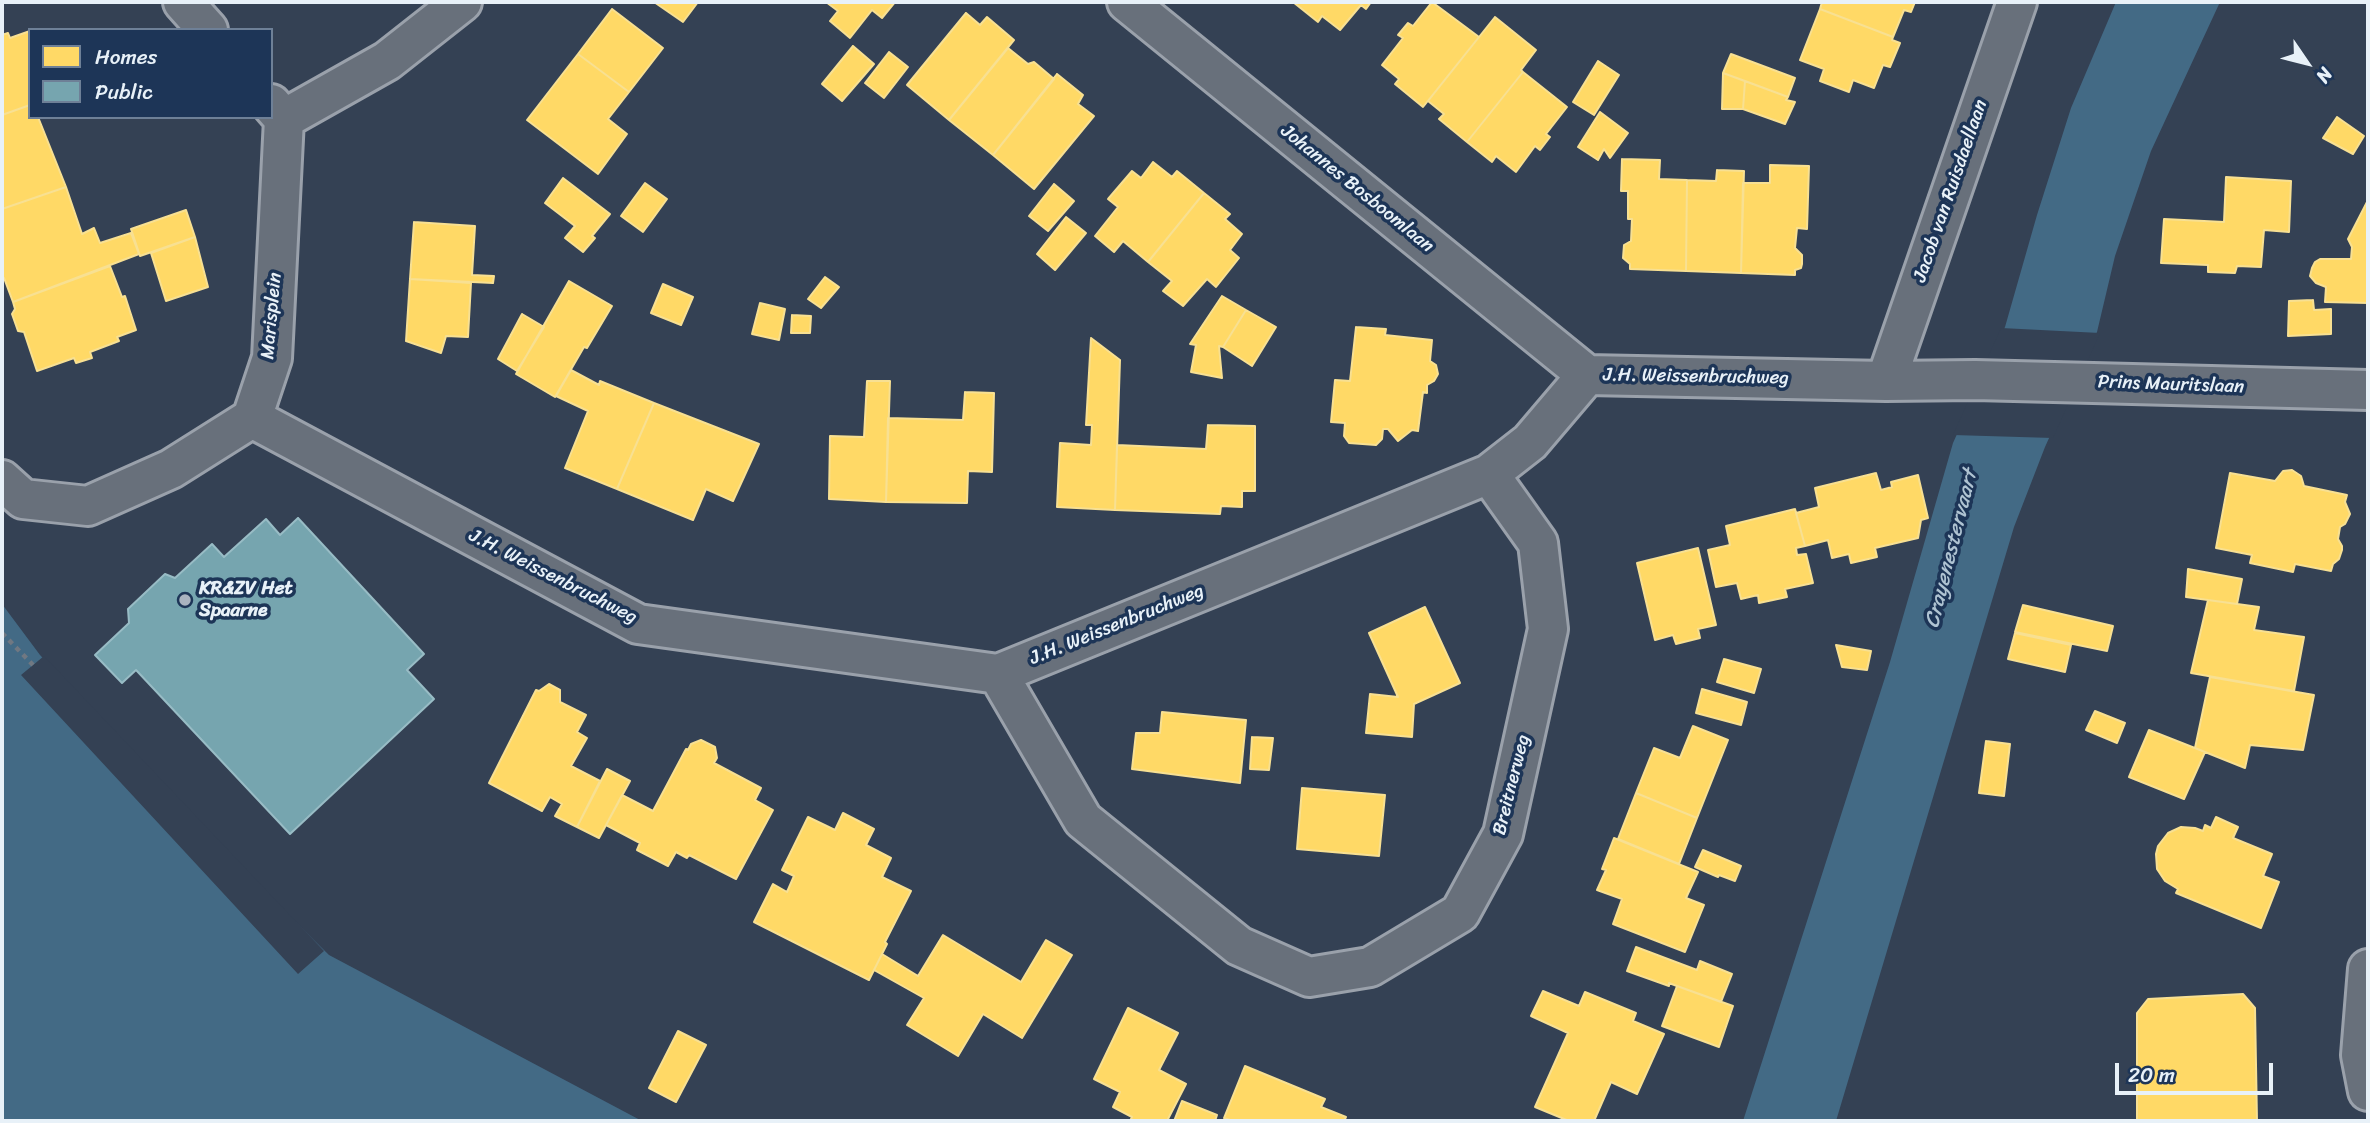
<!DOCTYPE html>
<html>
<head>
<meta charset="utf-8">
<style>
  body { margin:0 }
  #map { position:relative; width:2370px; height:1123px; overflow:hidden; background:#344154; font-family:Sriracha,sans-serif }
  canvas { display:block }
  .frame { position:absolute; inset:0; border:4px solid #e8f1f8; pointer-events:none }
  .legend { position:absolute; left:28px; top:28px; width:245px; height:91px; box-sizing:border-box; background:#1d3557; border:2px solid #6e8097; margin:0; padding:9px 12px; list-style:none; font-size:21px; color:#e8f1f8 }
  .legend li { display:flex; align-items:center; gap:14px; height:35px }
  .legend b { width:35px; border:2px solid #6e8097 }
  .north { position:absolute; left:2272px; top:28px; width:70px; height:70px; -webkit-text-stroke:5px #1d3557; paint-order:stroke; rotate:125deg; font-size:19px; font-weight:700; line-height:28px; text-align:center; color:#e8f1f8 }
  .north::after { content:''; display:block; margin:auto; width:24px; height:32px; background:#e8f1f8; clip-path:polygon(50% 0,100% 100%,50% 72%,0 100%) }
  .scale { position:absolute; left:2115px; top:1063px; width:158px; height:32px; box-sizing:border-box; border:4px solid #e8f1f8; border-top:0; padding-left:9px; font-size:21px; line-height:24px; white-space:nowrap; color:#e8f1f8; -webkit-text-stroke:5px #1d3557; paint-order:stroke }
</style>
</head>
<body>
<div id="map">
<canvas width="2370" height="1123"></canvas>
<div class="frame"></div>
<ul class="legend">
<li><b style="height:19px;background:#ffd966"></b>Homes</li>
<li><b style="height:19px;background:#76a5af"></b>Public</li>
</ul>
<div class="north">N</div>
<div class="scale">20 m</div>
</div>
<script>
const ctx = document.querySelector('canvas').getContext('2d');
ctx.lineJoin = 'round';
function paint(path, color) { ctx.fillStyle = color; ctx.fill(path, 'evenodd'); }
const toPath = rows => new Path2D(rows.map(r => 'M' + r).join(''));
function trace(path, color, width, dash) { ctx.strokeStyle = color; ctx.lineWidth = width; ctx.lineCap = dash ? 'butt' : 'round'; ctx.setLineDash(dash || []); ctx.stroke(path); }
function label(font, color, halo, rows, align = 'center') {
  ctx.font = font + ' Sriracha,sans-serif'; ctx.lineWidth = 7; ctx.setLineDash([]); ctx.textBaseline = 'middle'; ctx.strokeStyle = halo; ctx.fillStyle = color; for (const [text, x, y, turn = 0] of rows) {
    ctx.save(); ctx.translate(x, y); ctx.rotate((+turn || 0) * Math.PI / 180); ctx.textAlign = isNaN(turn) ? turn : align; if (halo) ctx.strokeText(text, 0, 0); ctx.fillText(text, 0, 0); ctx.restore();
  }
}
paint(toPath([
  [2116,2,2220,2,2151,151,2115,256,2097,332,2045,447,2014,527,1836,1121,1743,1121,1890,662,1953,443,2005,327,2037,215,2071,108],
  [2,604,40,655,262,889,329,955,642,1121,2,1121]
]), '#436a85');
paint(toPath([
  [2001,328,2100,333,2053,438,1953,435],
  [44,656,324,951,298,974,21,675]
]), '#344154');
const homes = toPath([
  [654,2,698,2,683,22,654,2],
  [826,2,895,2,882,18,872,10,850,38,830,21,838,11,826,2],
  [1293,2,1371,2,1366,9,1361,5,1340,30,1322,16,1318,22,1293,2],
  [1432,2,1479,37,1423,107,1395,84,1399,79,1382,65,1403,38,1398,35,1408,23,1413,26,1432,2],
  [1822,2,1915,2,1911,12,1904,10,1893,37,1820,9,1822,2],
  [612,9,663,48,629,92,578,54,612,9],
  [1820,9,1893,37,1892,40,1900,43,1890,67,1883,65,1874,88,1853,80,1849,92,1820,81,1824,69,1800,60,1820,9],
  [966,13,980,25,987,17,1014,40,949,120,907,85,966,13],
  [1495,17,1536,50,1521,70,1523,72,1467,142,1439,119,1444,114,1428,101,1495,17],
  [30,31,30,105,2,115,2,35,8,33,10,38,30,31],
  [853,46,874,64,842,101,822,84,853,46],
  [1008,48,1028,64,1034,62,1054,79,993,155,949,120,1008,48],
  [889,52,908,67,884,98,865,83,889,52],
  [578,54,629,92,608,119,627,134,598,174,527,120,578,54],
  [1731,54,1795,78,1788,97,1723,73,1731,54],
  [1598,61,1619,75,1594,115,1573,102,1598,61],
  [1523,72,1567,107,1546,134,1550,137,1540,150,1535,146,1516,172,1496,156,1492,162,1467,142,1523,72],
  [1723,73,1745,81,1743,109,1722,109,1723,73],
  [1057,74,1083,95,1078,104,1094,116,1034,189,993,155,1057,74],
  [1745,81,1788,97,1786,100,1795,102,1785,124,1743,109,1745,81],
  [30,105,30,117,38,117,66,187,2,209,2,115,30,105],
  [1600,112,1628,133,1610,158,1604,149,1598,160,1578,147,1600,112],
  [2337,117,2364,136,2353,154,2323,138,2337,117],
  [1622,159,1660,160,1659,179,1687,180,1686,271,1630,269,1630,264,1623,258,1624,245,1631,241,1632,219,1628,219,1628,191,1621,191,1622,159],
  [1153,162,1172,177,1177,171,1204,193,1148,262,1123,241,1114,252,1095,236,1118,207,1108,199,1132,171,1141,178,1153,162],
  [1770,165,1809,166,1807,229,1797,228,1795,248,1802,255,1802,264,1801,268,1795,270,1795,275,1741,273,1743,183,1770,183,1770,165],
  [1717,170,1744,171,1741,273,1686,271,1687,180,1716,181,1717,170],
  [2226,177,2291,181,2289,232,2264,230,2261,267,2237,266,2235,273,2208,272,2208,265,2161,263,2164,219,2224,222,2226,177],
  [563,178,610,214,592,236,595,238,583,252,565,238,575,226,545,203,563,178],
  [645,183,667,199,643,232,621,216,645,183],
  [1054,184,1074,201,1048,231,1029,216,1054,184],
  [66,187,82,234,94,228,100,243,131,233,139,254,13,302,4,278,2,279,2,209,66,187],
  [1204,193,1230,214,1225,219,1242,234,1230,250,1239,258,1216,287,1207,279,1183,306,1163,291,1172,281,1148,262,1204,193],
  [2367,202,2368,303,2325,302,2326,287,2316,283,2310,276,2312,268,2315,262,2320,259,2351,259,2352,247,2348,239,2367,202],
  [186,210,195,237,140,256,131,229,186,210],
  [1066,217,1086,233,1055,270,1037,254,1066,217],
  [414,222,475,226,472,275,494,276,493,283,410,279,414,222],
  [195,237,208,287,166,301,151,253,195,237],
  [110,266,122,297,125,296,136,330,117,337,119,341,90,352,92,358,76,363,74,358,37,371,24,332,18,331,12,314,15,309,13,302,110,266],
  [825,277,839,287,821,308,808,299,825,277],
  [410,279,471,283,468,337,446,336,441,353,406,341,410,279],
  [569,281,612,306,587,348,584,347,555,397,516,374,569,281],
  [663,284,693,297,681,325,651,313,663,284],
  [1222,296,1246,310,1223,347,1219,346,1222,378,1191,372,1196,345,1190,344,1222,296],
  [2313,300,2314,310,2331,309,2331,334,2288,336,2289,301,2313,300],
  [760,303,785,309,779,340,752,334,760,303],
  [1246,310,1276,327,1252,366,1223,347,1246,310],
  [522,314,544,327,517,371,498,359,522,314],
  [792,315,811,316,810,333,791,333,792,315],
  [1356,327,1386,329,1385,335,1432,340,1430,361,1436,365,1438,374,1434,381,1427,385,1427,393,1423,392,1418,431,1412,430,1398,441,1388,429,1383,429,1382,439,1376,445,1349,443,1344,436,1345,423,1331,422,1335,380,1350,381,1356,327],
  [1091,338,1120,360,1115,510,1057,507,1060,443,1091,445,1092,425,1086,425,1091,338],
  [571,370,599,385,600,381,654,403,617,489,565,468,588,411,556,396,571,370],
  [867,381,890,381,886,502,829,499,830,436,864,437,867,381],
  [965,392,994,393,992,472,968,471,967,503,886,502,888,418,963,420,965,392],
  [654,403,759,444,733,501,706,489,693,520,617,489,654,403],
  [1208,425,1255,426,1255,491,1242,491,1242,507,1221,506,1220,514,1115,510,1117,445,1206,449,1208,425],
  [2292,470,2301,476,2304,486,2347,495,2345,502,2350,514,2345,524,2340,527,2338,539,2342,546,2342,550,2339,559,2333,564,2331,571,2295,564,2293,572,2250,563,2252,555,2216,548,2230,473,2275,481,2283,471,2292,470],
  [1876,473,1881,490,1892,487,1891,482,1918,475,1928,518,1921,520,1918,538,1875,548,1877,557,1851,563,1849,554,1832,558,1828,540,1805,546,1796,513,1819,507,1815,488,1876,473],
  [1795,509,1805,546,1796,548,1797,555,1806,554,1813,583,1785,589,1787,597,1759,603,1758,595,1741,599,1737,583,1716,587,1708,550,1730,545,1726,526,1795,509],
  [1698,548,1716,625,1698,629,1700,638,1676,644,1673,635,1655,640,1637,563,1698,548],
  [2188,569,2242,579,2237,604,2186,597,2188,569],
  [2208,600,2259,607,2254,630,2304,637,2294,691,2191,673,2208,600],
  [2023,605,2113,626,2107,651,2015,632,2023,605],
  [1425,607,1460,683,1414,704,1412,737,1366,733,1370,694,1398,697,1369,633,1425,607],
  [2015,633,2071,645,2065,672,2008,659,2015,633],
  [1836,645,1871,651,1867,670,1842,667,1836,645],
  [1724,659,1761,669,1754,693,1717,682,1724,659],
  [2210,677,2314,695,2303,750,2250,745,2245,768,2195,748,2210,677],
  [549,684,560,690,560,702,586,715,577,732,587,738,571,766,600,781,577,827,555,816,562,804,550,797,542,811,489,783,536,690,539,691,549,684],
  [1702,689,1747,702,1741,725,1696,713,1702,689],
  [2095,711,2125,723,2117,743,2086,730,2095,711],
  [1162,712,1246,720,1240,783,1132,769,1136,733,1160,733,1162,712],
  [1693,726,1728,740,1697,818,1636,793,1654,748,1680,758,1693,726],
  [2149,730,2205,752,2184,799,2129,777,2149,730],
  [1252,737,1273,738,1269,770,1250,769,1252,737],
  [701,740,715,747,717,758,714,763,761,788,755,800,773,810,736,879,689,855,687,858,676,852,668,866,637,850,640,843,606,825,622,795,653,811,686,749,688,750,691,744,701,740],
  [1986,741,2010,744,2004,796,1979,793,1986,741],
  [607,769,630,781,599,838,577,827,607,769],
  [1302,788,1385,795,1379,856,1297,849,1302,788],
  [1636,793,1697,818,1679,864,1618,839,1636,793],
  [843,813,874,829,866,845,891,858,882,877,911,891,885,942,887,944,869,980,754,922,773,884,787,892,794,876,782,870,808,817,835,830,843,813],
  [2216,817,2238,827,2233,838,2272,854,2263,876,2279,882,2261,928,2176,893,2178,889,2165,881,2157,869,2156,854,2158,846,2168,833,2181,827,2195,828,2203,831,2205,825,2211,828,2216,817],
  [1614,838,1698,872,1686,898,1704,905,1685,952,1613,924,1622,899,1597,890,1606,870,1602,869,1614,838],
  [1703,850,1741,866,1735,881,1719,875,1718,877,1695,867,1703,850],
  [943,935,1021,982,1046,940,1072,955,1022,1038,983,1014,958,1056,907,1025,924,998,874,970,882,954,918,976,943,935],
  [1636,947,1697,970,1700,961,1732,974,1721,1002,1677,986,1669,983,1669,986,1627,971,1636,947],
  [1677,986,1733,1006,1719,1047,1662,1026,1677,986],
  [1543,991,1579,1006,1585,992,1636,1013,1633,1021,1664,1034,1637,1094,1611,1082,1594,1121,1569,1121,1535,1107,1568,1033,1531,1016,1543,991],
  [2243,994,2255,1008,2257,1121,2137,1121,2137,1013,2148,999,2243,994],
  [1128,1008,1178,1033,1159,1070,1186,1084,1167,1121,1130,1121,1132,1117,1113,1107,1120,1092,1094,1079,1128,1008],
  [678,1031,706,1045,676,1102,649,1088,678,1031],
  [1245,1066,1325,1099,1321,1107,1346,1117,1344,1121,1233,1121,1224,1118,1245,1066],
  [1182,1101,1217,1115,1215,1121,1174,1121,1182,1101]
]);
paint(homes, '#ffd966');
trace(homes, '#f8e092', 2);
const public = toPath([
  [298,518,424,654,407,670,434,699,290,834,136,670,122,683,95,655,129,623,128,609,165,574,175,578,212,544,224,557,266,519,280,535,298,518]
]);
paint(public, '#76a5af');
trace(public, '#98bcc5', 2);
const minor = toPath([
  [183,2,208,30],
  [1127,2,1587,375],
  [284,119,387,61,462,2],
  [1587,375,1886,381,1975,380,2368,390],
  [1886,381,2017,2],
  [252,418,638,624,998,674,1489,474,1530,442,1587,375],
  [2,480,23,499,88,506,171,469,252,418,272,358,284,119,271,104],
  [998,674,1083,820,1239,946,1309,977,1370,967,1460,913,1503,834,1548,629,1538,543,1489,474],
  [2368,969,2361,1055,2368,1091]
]);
trace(minor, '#9aa1ab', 44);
trace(toPath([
  [2,633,33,665]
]), '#707882', 4.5, [5, 5]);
trace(minor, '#68707b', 38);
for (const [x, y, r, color] of [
  [185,600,7,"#a9b3bf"]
]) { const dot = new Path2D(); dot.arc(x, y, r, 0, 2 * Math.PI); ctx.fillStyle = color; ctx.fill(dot); trace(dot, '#1d3557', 2.5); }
label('19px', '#e8f1f8', '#1d3557', [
  ["Johannes Bosboomlaan",1357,189,39],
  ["Jacob van Ruisdaellaan",1951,191,-71],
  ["Marisplein",272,316,-85],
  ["J.H. Weissenbruchweg",1696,377,1],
  ["Prins Mauritslaan",2171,385,2],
  ["J.H. Weissenbruchweg",553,577,27],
  ["J.H. Weissenbruchweg",1117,625,-22],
  ["Breitnerweg",1512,785,-76]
]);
label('bold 19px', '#e8f1f8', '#1d3557', [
  ["KR&ZV Het",199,589],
  ["Spaarne",199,611]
], 'left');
label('italic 21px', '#afc3d2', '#1d3557', [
  ["Crayenestervaart",1952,549,-76]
]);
</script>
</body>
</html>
